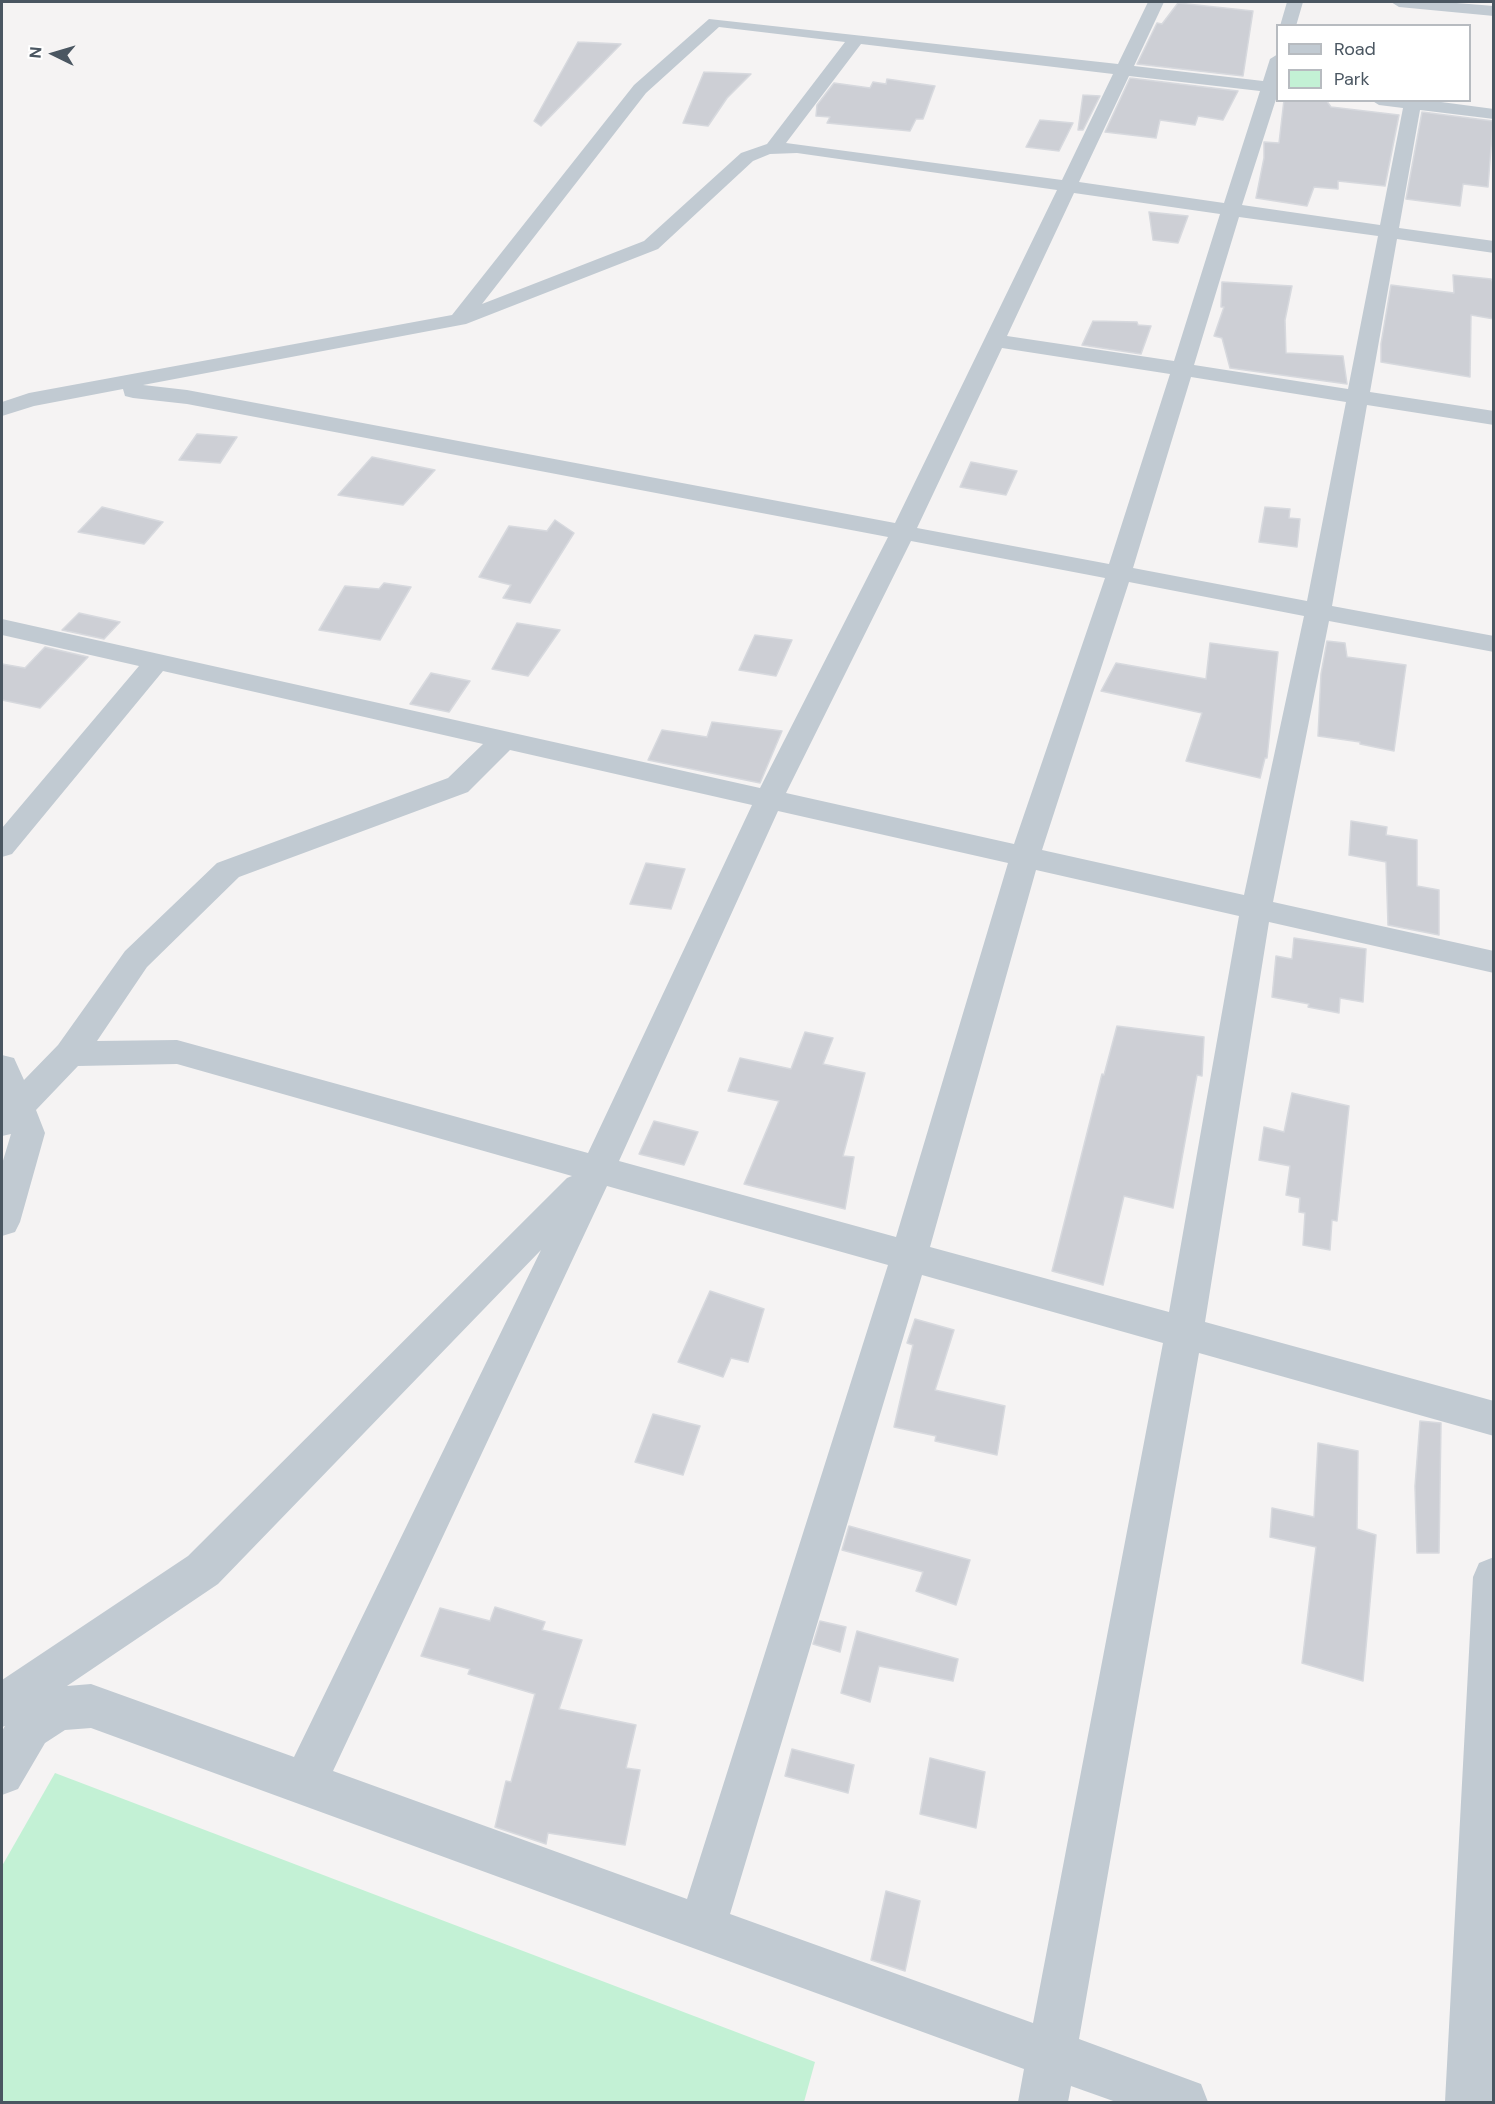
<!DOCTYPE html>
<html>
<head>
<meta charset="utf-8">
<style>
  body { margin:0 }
  #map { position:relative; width:1495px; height:2104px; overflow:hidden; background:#f5f3f3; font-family:"DM Sans",sans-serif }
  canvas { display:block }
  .frame { position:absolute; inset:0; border:3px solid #4a5661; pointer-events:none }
  .legend { position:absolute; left:1276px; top:24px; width:195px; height:78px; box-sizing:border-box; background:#fff; border:2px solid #b7bbc0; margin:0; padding:8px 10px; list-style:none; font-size:18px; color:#4a5661 }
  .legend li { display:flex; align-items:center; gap:12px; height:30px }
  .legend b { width:30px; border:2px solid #b7bbc0 }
  .north { position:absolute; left:24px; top:24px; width:60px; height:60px; -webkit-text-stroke:4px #fff; paint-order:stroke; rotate:275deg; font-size:16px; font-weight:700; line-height:24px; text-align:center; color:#4a5661 }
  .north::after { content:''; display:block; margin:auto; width:21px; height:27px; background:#4a5661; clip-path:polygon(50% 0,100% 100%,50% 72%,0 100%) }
</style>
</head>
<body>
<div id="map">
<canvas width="1495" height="2104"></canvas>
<div class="frame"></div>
<ul class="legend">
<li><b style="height:8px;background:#c1cad2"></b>Road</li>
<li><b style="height:16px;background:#c3f1d5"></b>Park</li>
</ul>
<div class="north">N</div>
</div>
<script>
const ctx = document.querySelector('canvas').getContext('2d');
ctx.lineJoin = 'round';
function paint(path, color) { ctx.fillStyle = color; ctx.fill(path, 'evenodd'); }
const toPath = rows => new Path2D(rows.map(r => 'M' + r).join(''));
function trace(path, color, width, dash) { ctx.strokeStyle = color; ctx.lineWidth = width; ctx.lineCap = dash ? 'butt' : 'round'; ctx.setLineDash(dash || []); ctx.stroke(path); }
paint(toPath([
  [55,1773,815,2062,804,2102,2,2102,2,1866]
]), '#c3f1d5');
const building = toPath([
  [1178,3,1253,11,1243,76,1137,64,1157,23,1162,24,1178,3],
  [578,42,621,44,541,126,534,121,578,42],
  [704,72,751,74,727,98,708,126,683,123,704,72],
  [1130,78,1238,91,1223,120,1198,116,1195,125,1160,120,1156,138,1105,132,1130,78],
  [887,79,935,86,923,119,916,119,910,131,827,123,830,117,816,116,817,105,834,83,870,88,873,82,886,84,887,79],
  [1083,95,1100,96,1083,130,1078,130,1083,95],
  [1284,100,1326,100,1331,107,1399,115,1385,186,1338,181,1338,189,1314,187,1307,206,1256,198,1264,158,1264,142,1279,143,1284,100],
  [1422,112,1493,121,1488,187,1463,184,1460,206,1406,199,1422,112],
  [1040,120,1073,123,1059,151,1026,147,1040,120],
  [1149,212,1188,216,1178,243,1153,240,1149,212],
  [1453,275,1491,279,1494,284,1494,319,1471,315,1470,377,1381,362,1381,344,1391,285,1454,293,1453,275],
  [1222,282,1292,286,1285,320,1286,353,1343,356,1347,384,1230,368,1222,338,1214,336,1224,307,1221,307,1222,282],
  [1093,321,1137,322,1138,325,1151,326,1141,354,1082,345,1093,321],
  [197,434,237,437,220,463,179,460,197,434],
  [372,457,435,470,403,505,338,495,372,457],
  [971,462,1017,471,1006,495,960,487,971,462],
  [102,507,163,522,144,544,78,532,102,507],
  [1265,507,1290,509,1289,518,1300,519,1297,547,1259,542,1265,507],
  [555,520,574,533,530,603,503,598,511,585,479,577,509,526,547,531,555,520],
  [384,583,411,587,380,640,319,630,345,586,379,589,384,583],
  [79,613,120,622,104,639,62,630,79,613],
  [517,623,560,630,528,676,492,669,517,623],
  [755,635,792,640,776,676,739,670,755,635],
  [1327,641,1345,643,1347,657,1406,665,1394,751,1360,744,1360,742,1318,736,1321,674,1327,641],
  [1210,643,1278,652,1267,758,1265,758,1260,778,1186,761,1202,713,1101,691,1116,663,1206,679,1210,643],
  [45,647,88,657,40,708,2,700,2,664,25,668,45,647],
  [431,673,470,681,449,712,410,704,431,673],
  [712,722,782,731,760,783,648,760,662,730,707,737,712,722],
  [1351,821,1387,827,1386,835,1417,840,1417,886,1439,890,1439,935,1388,925,1386,862,1349,855,1351,821],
  [646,863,685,869,671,909,630,904,646,863],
  [1294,938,1366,949,1363,1002,1340,998,1339,1013,1308,1007,1309,1004,1272,997,1276,956,1292,959,1294,938],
  [1117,1026,1204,1037,1202,1076,1197,1075,1173,1208,1124,1196,1103,1285,1052,1271,1102,1074,1104,1075,1117,1026],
  [805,1032,833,1038,823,1064,865,1073,843,1156,854,1157,845,1209,744,1184,779,1101,728,1091,740,1058,791,1069,805,1032],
  [1292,1093,1349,1106,1337,1221,1332,1220,1330,1250,1303,1245,1305,1213,1299,1212,1300,1198,1286,1195,1290,1166,1259,1160,1264,1127,1284,1132,1292,1093],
  [654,1121,698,1132,684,1165,639,1154,654,1121],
  [710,1291,764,1309,748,1362,731,1358,723,1377,678,1362,710,1291],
  [915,1319,954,1330,935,1390,1005,1406,997,1455,935,1441,936,1436,894,1427,913,1345,907,1343,915,1319],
  [653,1414,700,1426,683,1475,635,1462,653,1414],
  [1420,1421,1441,1423,1439,1553,1417,1553,1415,1486,1420,1421],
  [1318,1443,1358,1451,1357,1529,1376,1535,1363,1681,1302,1663,1316,1547,1270,1537,1272,1508,1314,1517,1318,1443],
  [849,1526,970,1560,956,1605,916,1591,923,1572,842,1550,849,1526],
  [495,1607,545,1622,542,1630,582,1640,559,1709,636,1725,626,1768,640,1770,625,1845,548,1833,546,1844,495,1827,506,1781,511,1782,535,1694,468,1674,470,1669,421,1656,440,1608,490,1621,495,1607],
  [820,1621,846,1627,840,1652,813,1644,820,1621],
  [857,1631,958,1659,953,1681,879,1666,870,1702,841,1693,857,1631],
  [792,1749,854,1765,848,1793,785,1776,792,1749],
  [930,1758,985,1772,976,1828,920,1814,930,1758],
  [886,1891,920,1901,905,1971,871,1960,886,1891]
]);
paint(building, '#cdcfd5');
trace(building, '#d7d9de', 1.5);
paint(toPath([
  [1148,2,1164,2,1134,66,1263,81,1270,59,1278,54,1278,93,1242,205,1380,225,1403,108,1379,105,1371,100,1426,100,1494,109,1494,119,1420,110,1399,228,1494,241,1494,253,1397,239,1370,392,1494,411,1494,425,1367,405,1332,606,1494,636,1494,652,1329,621,1273,902,1494,951,1494,973,1269,922,1205,1322,1494,1401,1494,1436,1199,1353,1079,2039,1201,2084,1208,2102,1116,2102,1071,2086,1068,2102,1018,2102,1024,2069,91,1728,65,1730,45,1743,18,1789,2,1795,2,1731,5,1726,2,1727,2,1680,188,1556,567,1178,572,1176,177,1064,78,1066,36,1110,45,1133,20,1222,15,1232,2,1236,2,1164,11,1134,2,1136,2,1055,14,1058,24,1080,58,1045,125,951,217,863,448,778,483,744,163,671,12,854,2,857,2,828,139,666,2,635,2,619,760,788,888,537,187,404,133,398,125,396,123,389,34,406,2,416,2,402,29,393,452,315,634,85,709,19,1118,64,1148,2],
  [719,27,845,42,767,144,741,153,644,241,482,304,646,93,719,27],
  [861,44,1113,74,1062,180,786,143,861,44],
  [1129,76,1260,91,1224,203,1079,182,1129,76],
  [797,153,1057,190,895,523,187,390,143,385,466,324,658,249,753,161,770,154,797,153],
  [1074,193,1220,214,1174,361,1007,336,1074,193],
  [1239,217,1378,236,1348,389,1194,365,1239,217],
  [1002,348,1170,374,1109,564,917,528,1002,348],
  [1191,377,1346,402,1307,601,1133,568,1191,377],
  [911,541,1105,578,1014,844,786,793,911,541],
  [1129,582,1304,616,1244,895,1042,850,1129,582],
  [510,750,752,805,588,1153,177,1040,97,1041,147,967,239,877,468,792,510,750],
  [778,811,1008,863,896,1237,619,1161,778,811],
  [1036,870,1239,916,1169,1312,930,1247,1036,870],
  [607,1186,888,1265,687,1899,333,1771,607,1186],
  [541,1250,294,1757,91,1684,67,1686,218,1584,541,1250],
  [922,1275,1163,1343,1033,2023,730,1914,922,1275],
  [1287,2,1303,2,1296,26,1280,26,1287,2],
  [1391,2,1444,2,1494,6,1494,16,1399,7,1391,2],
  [1494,1557,1494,2102,1445,2102,1473,1577,1479,1563,1494,1557]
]), '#c1cad2');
</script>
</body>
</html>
